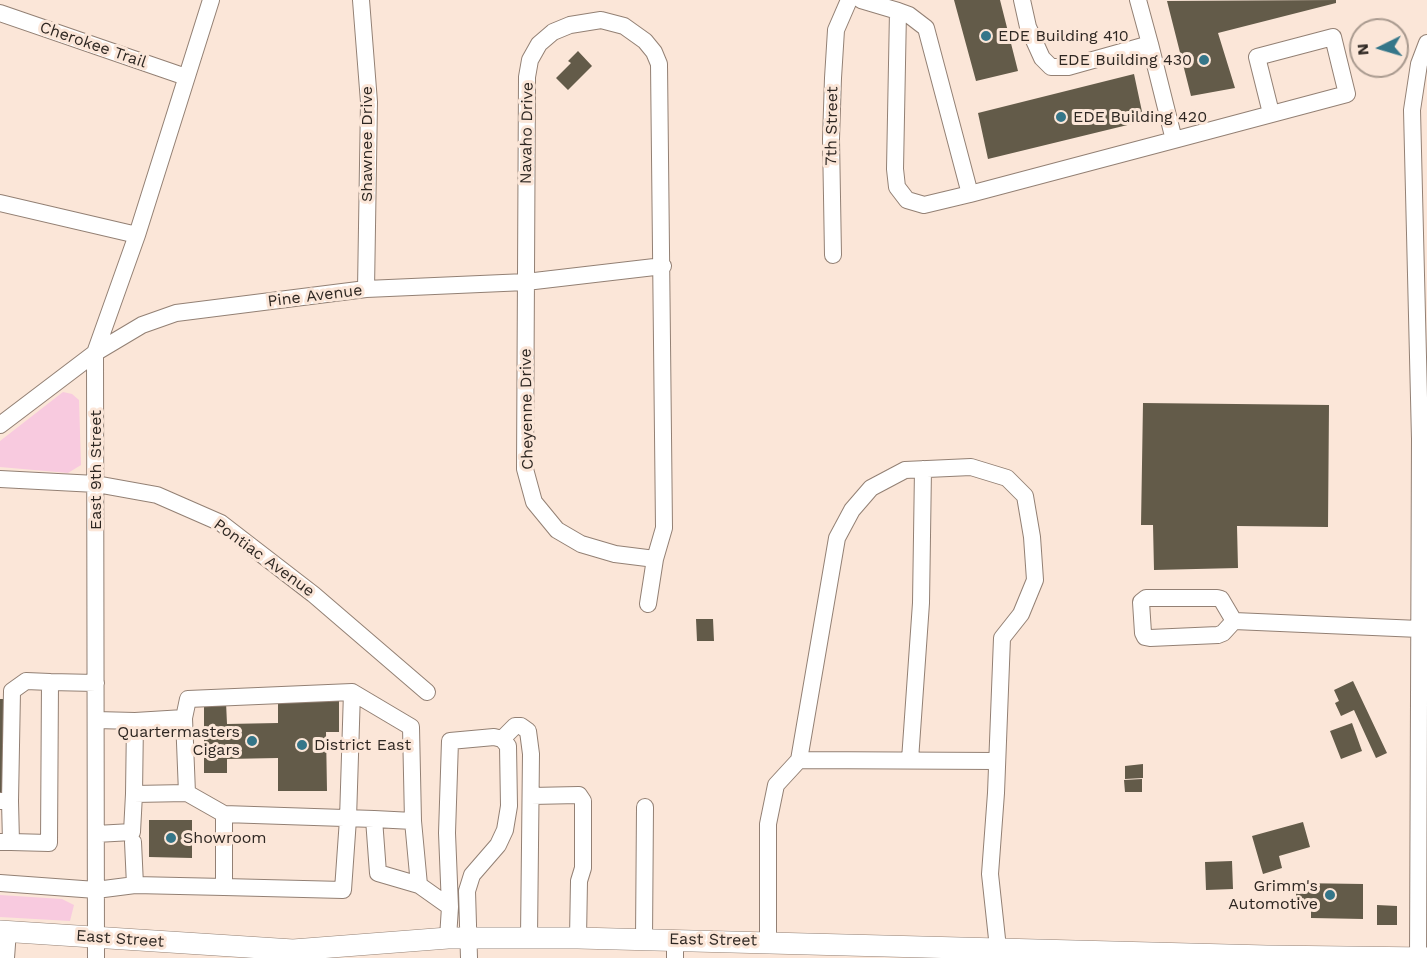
<!DOCTYPE html>
<html>
<head>
<meta charset="utf-8">
<style>
  body { margin:0 }
  #map { position:relative; width:1427px; height:958px; overflow:hidden; background:#fbe6d8; font-family:"Work Sans",sans-serif }
  canvas { display:block }
  .north { position:absolute; left:1349px; top:18px; width:60px; height:60px; box-sizing:border-box; background:#fbe6d8; border:2px solid #a99a8f; border-radius:50%; rotate:265deg; font-size:16px; font-weight:700; line-height:24px; text-align:center; color:#2e2722 }
  .north::after { content:''; display:block; margin:auto; width:21px; height:27px; background:#357689; clip-path:polygon(50% 0,100% 100%,50% 72%,0 100%) }
</style>
</head>
<body>
<div id="map">
<canvas width="1427" height="958"></canvas>
<div class="north">N</div>
</div>
<script>
const ctx = document.querySelector('canvas').getContext('2d');
ctx.lineJoin = 'round';
function paint(path, color) { ctx.fillStyle = color; ctx.fill(path, 'evenodd'); }
const toPath = rows => new Path2D(rows.map(r => 'M' + r).join(''));
function trace(path, color, width, dash) { ctx.strokeStyle = color; ctx.lineWidth = width; ctx.lineCap = dash ? 'butt' : 'round'; ctx.setLineDash(dash || []); ctx.stroke(path); }
function label(font, color, halo, rows, align = 'center') {
  ctx.font = font + ' "Work Sans",sans-serif'; ctx.lineWidth = 6; ctx.setLineDash([]); ctx.textBaseline = 'middle'; ctx.strokeStyle = halo; ctx.fillStyle = color; for (const [text, x, y, turn = 0] of rows) {
    ctx.save(); ctx.translate(x, y); ctx.rotate((+turn || 0) * Math.PI / 180); ctx.textAlign = isNaN(turn) ? turn : align; if (halo) ctx.strokeText(text, 0, 0); ctx.fillText(text, 0, 0); ctx.restore();
  }
}
paint(toPath([
  [63,392,72,394,79,400,81,465,68,473,0,467,0,441],
  [0,895,62,899,74,905,70,921,0,917]
]), '#f8cadf');
paint(toPath([
  [954,0,1000,0,1018,71,976,81],
  [1336,0,1336,3,1218,33,1235,88,1191,96,1167,1],
  [578,51,592,66,568,90,556,78,571,63,568,61],
  [1134,74,1144,121,988,159,978,113],
  [1143,403,1329,405,1328,527,1237,526,1238,568,1154,570,1153,525,1141,525],
  [696,619,713,619,714,641,697,641],
  [1353,681,1387,753,1376,758,1354,710,1341,716,1335,703,1339,701,1334,690],
  [0,699,4,699,3,793,0,793],
  [278,699,339,699,339,732,326,732,327,791,278,791,278,758,227,759,227,773,204,773,204,702,226,702,227,724,278,723],
  [1352,723,1362,751,1341,759,1330,731],
  [1143,764,1143,778,1125,779,1125,766],
  [1142,779,1142,792,1125,792,1124,780],
  [149,820,192,820,192,858,149,857],
  [1303,822,1310,847,1279,856,1282,868,1263,874,1252,836],
  [1232,861,1233,889,1206,890,1205,862],
  [1296,883,1363,884,1363,919,1311,918,1311,906,1296,906],
  [1377,905,1397,906,1397,925,1377,925]
]), '#635b49');
const minor = toPath([
  [361,0,369,102,366,289],
  [861,0,898,11,909,15,926,28,970,194,924,205,907,200,897,187,895,169,898,11],
  [1022,0,1028,27,1042,58,1051,67,1068,67,1150,44,1138,0],
  [0,13,186,77],
  [601,20,624,26,645,41,654,52,659,64,664,528,655,559,615,554,581,544,557,530,534,502,525,469,527,77,530,60,539,44,553,32,570,25,601,20],
  [1174,140,1347,94,1333,37,1257,57,1271,113],
  [970,194,1174,140,1150,44],
  [0,203,137,235],
  [833,255,831,139,833,78,836,30,849,0],
  [0,425,95,353,142,325,176,313,366,289,526,282,663,266],
  [0,479,96,484,157,495,221,523,313,594,427,692],
  [648,604,655,559],
  [1234,621,1221,599,1217,598,1146,598,1141,602,1143,633,1145,637,1150,638,1218,635,1223,633,1234,621,1419,629],
  [50,682,96,683],
  [184,718,188,699,352,692],
  [96,720,135,721,184,718,187,793,134,794,135,721],
  [502,739,515,726,521,726,528,731,531,754,529,937],
  [799,760,997,761],
  [910,760,921,603,923,469],
  [187,793,224,814,374,819,378,873,419,885,450,907,448,938],
  [531,796,579,795,583,801,583,868,579,881,578,938],
  [0,801,10,801,11,842,1,842],
  [10,801,12,691,26,681,50,682,49,843,11,842],
  [413,821,419,885],
  [96,834,132,832,134,794],
  [0,883,96,890,135,885,133,842],
  [135,885,224,887,224,814],
  [224,887,343,890,348,819,352,692,411,727,413,821,374,819],
  [450,907,447,833,450,741,494,737,502,739,508,746,509,806,505,830,498,845,472,875,467,891,469,958],
  [644,939,645,807],
  [768,941,768,824,776,785,799,760,837,538,852,510,871,488,905,470,971,467,1007,478,1025,496,1032,537,1035,580,1021,614,1002,638,996,793,990,874,998,948],
  [6,958,8,931],
  [96,958,95,353,137,235,211,0],
  [675,958,675,939],
  [1418,958,1420,439,1412,110,1419,64,1427,43]
]);
const major = toPath([
  [0,931,293,950,448,938,578,938,1267,956,1427,958]
]);
trace(minor, '#938074', 18);
trace(major, '#938074', 22);
trace(minor, '#fff', 16);
trace(major, '#fff', 21);
for (const [x, y, r, color] of [
  [986,36,6,"#357689"],
  [1204,60,6,"#357689"],
  [1061,117,6,"#357689"],
  [252,741,6,"#357689"],
  [302,745,6,"#357689"],
  [171,838,6,"#357689"],
  [1330,895,6,"#357689"]
]) { const dot = new Path2D(); dot.arc(x, y, r, 0, 2 * Math.PI); ctx.fillStyle = color; ctx.fill(dot); trace(dot, '#fbe6d8', 2); }
label('16px', '#2e2722', '#fbe6d8', [
  ["EDE Building 410",998,36],
  ["EDE Building 430",1192,60,"right"],
  ["EDE Building 420",1073,117],
  ["Quartermasters",240,732,"right"],
  ["Cigars",240,750,"right"],
  ["District East",314,745],
  ["Showroom",183,838],
  ["Grimm's",1318,886,"right"],
  ["Automotive",1318,904,"right"]
], 'left');
label('16px', '#2e2722', '#fbe6d8', [
  ["Cherokee Trail",93,45,19],
  ["7th Street",832,126,-89],
  ["Navaho Drive",527,133,-89],
  ["Shawnee Drive",367,144,-90],
  ["Pine Avenue",315,296,-7],
  ["Cheyenne Drive",527,409,-91],
  ["East 9th Street",96,470,-90],
  ["Pontiac Avenue",264,558,36],
  ["East Street",120,939,4],
  ["East Street",713,940,1]
]);
</script>
</body>
</html>
